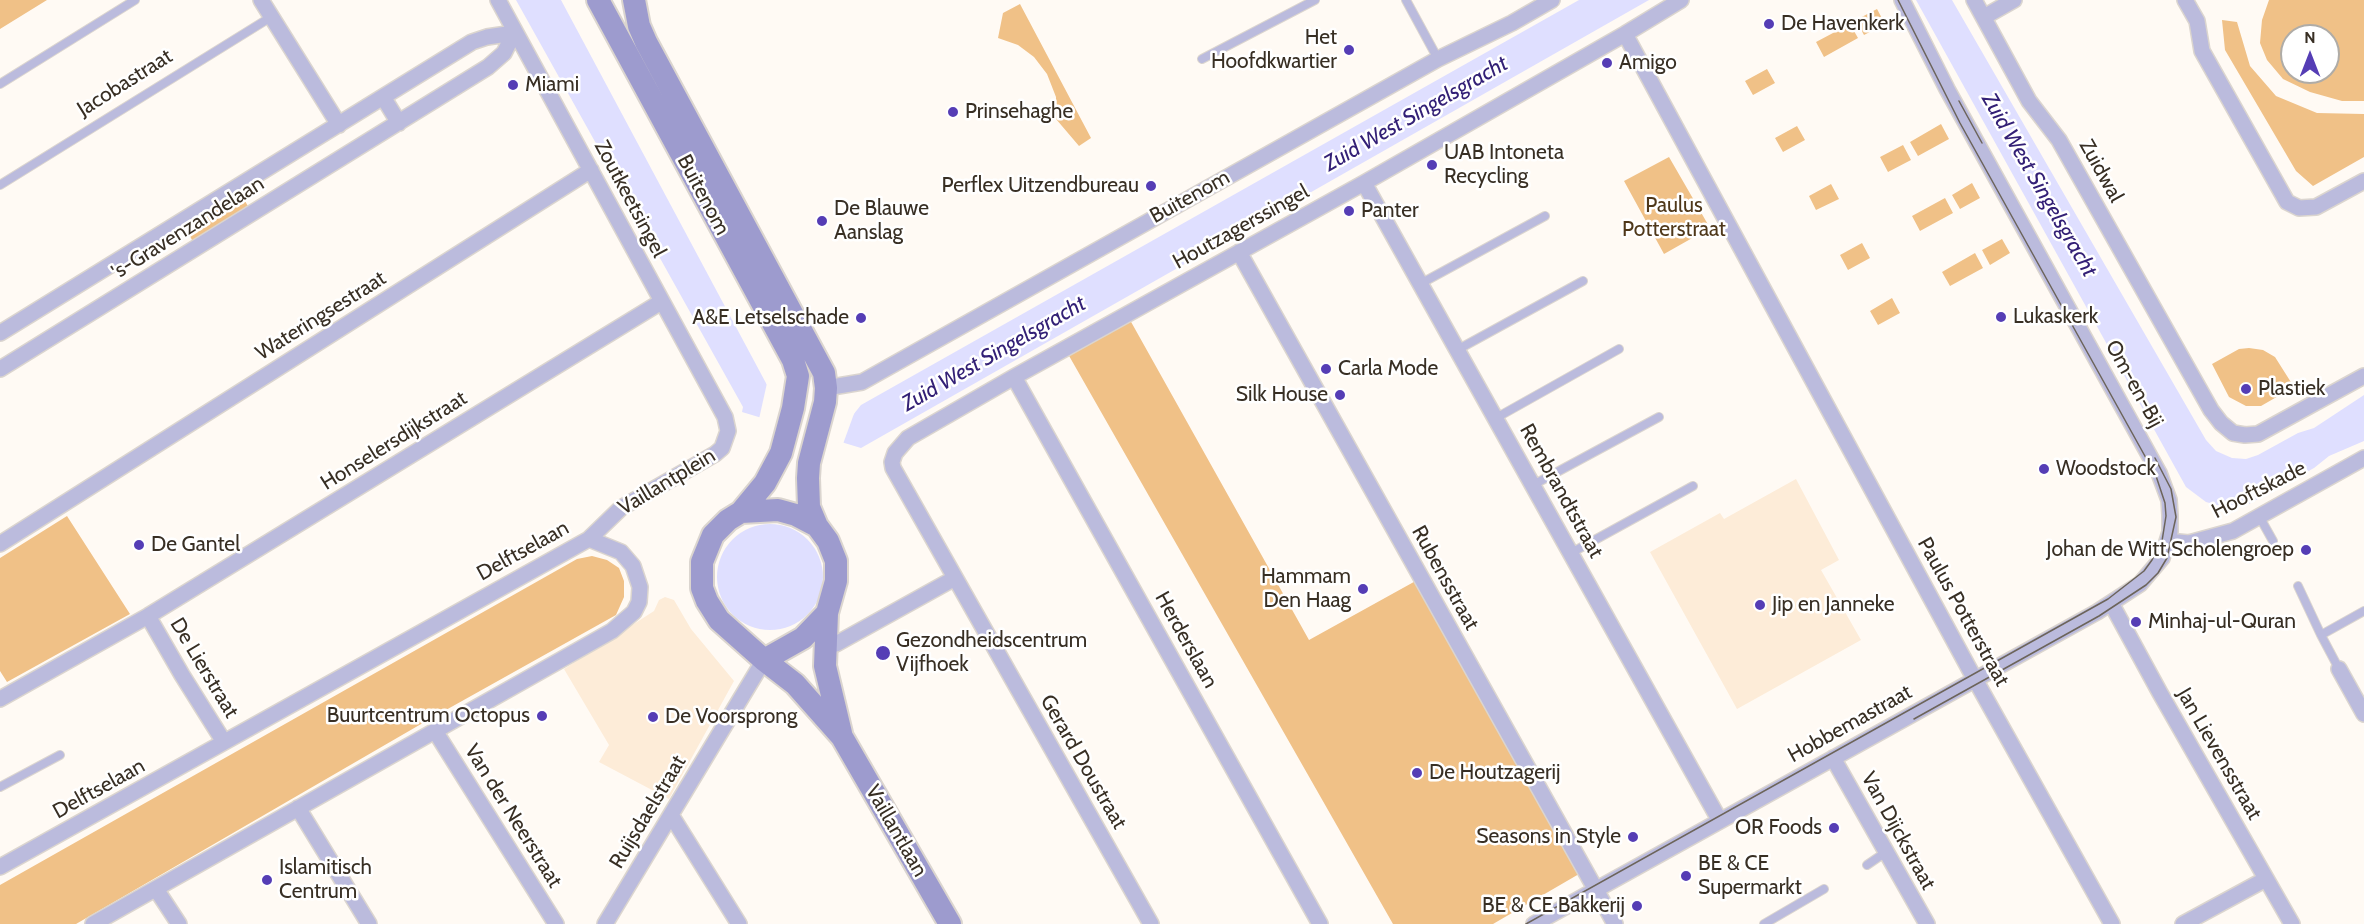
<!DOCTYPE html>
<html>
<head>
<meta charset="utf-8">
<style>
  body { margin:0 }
  #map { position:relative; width:2364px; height:924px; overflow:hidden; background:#fffaf4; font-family:Cabin,sans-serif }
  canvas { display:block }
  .north { position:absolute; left:2280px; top:24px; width:60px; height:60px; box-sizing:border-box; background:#fff; border:2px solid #afaca7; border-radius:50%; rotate:0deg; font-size:16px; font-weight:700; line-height:24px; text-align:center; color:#382f24 }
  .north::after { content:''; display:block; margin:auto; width:21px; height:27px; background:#553db5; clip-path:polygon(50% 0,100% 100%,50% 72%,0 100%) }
</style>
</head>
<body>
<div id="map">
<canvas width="2364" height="924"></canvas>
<div class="north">N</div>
</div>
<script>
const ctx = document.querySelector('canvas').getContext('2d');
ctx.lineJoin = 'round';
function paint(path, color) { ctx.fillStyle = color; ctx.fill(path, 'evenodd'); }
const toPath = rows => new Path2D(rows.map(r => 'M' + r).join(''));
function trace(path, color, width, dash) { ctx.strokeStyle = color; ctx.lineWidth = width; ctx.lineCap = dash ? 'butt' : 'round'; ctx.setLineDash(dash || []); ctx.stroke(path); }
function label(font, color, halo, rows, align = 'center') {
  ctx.font = font + ' Cabin,sans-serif'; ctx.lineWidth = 5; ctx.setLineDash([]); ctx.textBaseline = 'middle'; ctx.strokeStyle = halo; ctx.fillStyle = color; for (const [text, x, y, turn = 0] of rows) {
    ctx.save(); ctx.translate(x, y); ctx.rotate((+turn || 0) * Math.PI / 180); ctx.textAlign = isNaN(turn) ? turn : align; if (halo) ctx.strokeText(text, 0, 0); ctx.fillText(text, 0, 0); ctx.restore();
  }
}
paint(toPath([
  [1796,479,1839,560,1821,570,1861,640,1737,709,1650,552,1720,513,1724,519],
  [665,597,674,600,691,629,734,681,669,799,599,762,609,745,564,669,654,611,659,600]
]), '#fdecd8');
paint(toPath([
  [0,0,47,0,0,29],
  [2269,0,2364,0,2364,101,2342,101,2310,92,2283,79,2267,60,2260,43,2262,20],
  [2292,36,2328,36,2328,72,2292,72],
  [1020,4,1091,138,1079,146,1056,119,1056,97,1047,74,1034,57,1018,45,998,38,1003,13],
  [1877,9,1885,24,1864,35,1856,20],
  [2222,20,2237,22,2250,66,2276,96,2317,113,2364,114,2364,157,2313,186,2296,171,2225,50],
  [1850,24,1858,38,1824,57,1816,42],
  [1767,69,1775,83,1753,95,1745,81],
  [1941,124,1949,139,1918,156,1910,142],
  [1797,126,1805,140,1783,152,1775,138],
  [1903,145,1911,160,1888,172,1880,157],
  [1669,157,1710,228,1664,254,1624,181],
  [1972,183,1980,198,1960,209,1952,195],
  [1831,184,1839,199,1816,210,1809,196],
  [241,194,249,208,193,242,186,228],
  [1945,198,1953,213,1920,231,1912,216],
  [2002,239,2010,253,1990,265,1982,250],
  [1862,243,1870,258,1848,270,1840,255],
  [1975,253,1983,268,1950,286,1942,272],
  [1892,298,1900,313,1878,325,1870,311],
  [1130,320,1309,640,1421,578,1579,874,1493,924,1393,924,1068,354],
  [2249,348,2263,350,2275,357,2294,387,2261,406,2246,406,2229,397,2212,364,2239,349],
  [67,516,130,614,7,682,0,671,0,558],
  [592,556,607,560,619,568,624,581,624,597,616,615,428,720,76,924,0,924,0,885,577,559]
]), '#f0c187');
paint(toPath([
  [516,0,561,0,767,385,853,415,861,405,1579,0,1649,0,861,448,742,412,743,407],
  [1916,0,1952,0,2206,440,2216,451,2232,458,2246,459,2258,455,2298,433,2314,428,2364,395,2364,441,2329,456,2314,468,2249,504,2220,506,2206,502,2186,487],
  '717 577a53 53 0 1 1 106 0a53 53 0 1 1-106 0Z'
]), '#dfdfff');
paint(toPath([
  [767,383,855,411,843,444,759,419]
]), '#fffaf4');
const service = toPath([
  [1406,0,1438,59],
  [1202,59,1315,0],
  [0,84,135,0],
  [0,185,271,17],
  [1420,284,1545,216],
  [1457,350,1583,281],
  [1496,418,1619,349],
  [1533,485,1659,417],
  [2259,516,2273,541],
  [1571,553,1693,486],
  [2298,586,2321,635,2364,611],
  [2321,635,2339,669],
  [0,787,60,755],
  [1867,865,1886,852],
  [1764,924,1824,889]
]);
const minor = toPath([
  [261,0,339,125],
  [1974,0,2029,101,2059,140,2211,410,2221,423,2233,433,2245,435,2258,434,2364,376],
  [2185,0,2197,21,2202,51,2287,202,2299,208,2316,207,2364,181],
  [1984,17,2014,0],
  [1625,34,1972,674,2112,924],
  [383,97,399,123],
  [1364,183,1720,821],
  [1239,252,1615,924],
  [0,333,472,42,487,37,514,33],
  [0,369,488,67,504,53,514,33],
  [1014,377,1320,924],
  [826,388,862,382,1438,59,1512,23,1552,0],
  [2168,541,2189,543,2233,531,2364,458],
  [0,544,591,170],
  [2111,603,2160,693,2292,924],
  [148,616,182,675,224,742],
  [824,647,836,644,955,578],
  [2339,669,2364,714],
  [0,699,148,616,661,302],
  [435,731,556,924],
  [1833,758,1927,924],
  [298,808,369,924],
  [671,815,739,924],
  [0,867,589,539,621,508,715,454,722,448,728,431,725,417,498,0],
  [156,889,179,924],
  [93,924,612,631,634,612,639,602,640,587,633,566,621,552,589,539],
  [605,924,764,660],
  [1151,924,893,468,892,462,895,453,908,438,1014,377,1364,183,1625,34,1681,0],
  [1534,924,2097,612,2140,584,2162,558,2170,532,2170,515,2169,500,2159,473,1947,89,1902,0],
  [2183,924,2266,879]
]);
const secondary = toPath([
  [598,0,793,360,798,376,793,408,781,453,765,483,741,512],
  [634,0,639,26,646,42,824,373,826,388,825,402,809,463,808,478,809,507,817,526],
  [827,613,825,666,841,733],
  [764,660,803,638,827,613,836,581,836,561,828,541,817,526,796,515,778,510,741,512,728,520,713,535,702,562,702,588,707,601,719,620,764,660,795,684,842,737,950,924]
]);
trace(service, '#dbd5cf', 10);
trace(minor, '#dbd5cf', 18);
trace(secondary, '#dbd5cf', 26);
trace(service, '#bbd', 8);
trace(minor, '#bbd', 15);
trace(secondary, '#9d9bce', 22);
trace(toPath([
  [1959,101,1982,143],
  [1914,719,2099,616,2146,585,2158,573,2167,558,2176,517,2171,489,2155,458],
  [1526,924,2108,599,2144,571,2152,560,2162,541,2166,516,2165,503,2156,476,1960,123,1898,0]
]), '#6c645a', 1.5);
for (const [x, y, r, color] of [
  [1769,24,6,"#553db5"],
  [1349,50,6,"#553db5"],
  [1607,63,6,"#553db5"],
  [513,85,6,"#553db5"],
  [953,112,6,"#553db5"],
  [1432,165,6,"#553db5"],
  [1151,186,6,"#553db5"],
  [1349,211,6,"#553db5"],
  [822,221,6,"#553db5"],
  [2001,317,6,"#553db5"],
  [861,318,6,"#553db5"],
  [1326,369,6,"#553db5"],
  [2246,389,6,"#553db5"],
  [1340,395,6,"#553db5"],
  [2044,469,6,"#553db5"],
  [139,545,6,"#553db5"],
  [2306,550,6,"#553db5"],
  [1363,589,6,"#553db5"],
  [1760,605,6,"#553db5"],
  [2136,622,6,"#553db5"],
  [883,653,8,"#553db5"],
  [542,716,6,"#553db5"],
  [653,717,6,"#553db5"],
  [1417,773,6,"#553db5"],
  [1834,828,6,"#553db5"],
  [1633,837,6,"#553db5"],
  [1686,876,6,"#553db5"],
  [267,880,6,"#553db5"],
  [1637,906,6,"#553db5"]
]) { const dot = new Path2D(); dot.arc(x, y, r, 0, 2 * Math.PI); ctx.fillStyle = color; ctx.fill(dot); trace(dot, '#fff', 2); }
label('21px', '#382f24', '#fff', [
  ["De Havenkerk",1781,24],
  ["Het",1337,38,"right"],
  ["Hoofdkwartier",1337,62,"right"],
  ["Amigo",1619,63],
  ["Miami",525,85],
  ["Prinsehaghe",965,112],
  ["UAB Intoneta",1444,153],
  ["Recycling",1444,177],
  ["Perflex Uitzendbureau",1139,186,"right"],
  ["De Blauwe",834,209],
  ["Aanslag",834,233],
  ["Panter",1361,211],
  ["Lukaskerk",2013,317],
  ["A&E Letselschade",849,318,"right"],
  ["Carla Mode",1338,369],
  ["Plastiek",2258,389],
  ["Silk House",1328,395,"right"],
  ["Woodstock",2056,469],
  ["De Gantel",151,545],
  ["Johan de Witt Scholengroep",2294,550,"right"],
  ["Hammam",1351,577,"right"],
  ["Den Haag",1351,601,"right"],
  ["Jip en Janneke",1772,605],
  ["Minhaj-ul-Quran",2148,622],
  ["Gezondheidscentrum",896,641],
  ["Vijfhoek",896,665],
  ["Buurtcentrum Octopus",530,716,"right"],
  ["De Voorsprong",665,717],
  ["De Houtzagerij",1429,773],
  ["OR Foods",1822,828,"right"],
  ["Seasons in Style",1621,837,"right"],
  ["BE & CE",1698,864],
  ["Supermarkt",1698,888],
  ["Islamitisch",279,868],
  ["Centrum",279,892],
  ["BE & CE Bakkerij",1625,906,"right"]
], 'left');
label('21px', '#382f24', '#fff', [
  ["Jacobastraat",125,83,-32],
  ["Zuidwal",2101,171,61],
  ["Buitenom",703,195,62],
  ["Buitenom",1190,197,-29],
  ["Zoutkeetsingel",630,199,62],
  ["Houtzagerssingel",1241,227,-29],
  ["'s-Gravenzandelaan",188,228,-32],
  ["Wateringsestraat",321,316,-32],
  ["Om-en-Bij",2134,384,61],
  ["Honselersdijkstraat",394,441,-32],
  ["Vaillantplein",667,482,-31],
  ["Hooftskade",2259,490,-27],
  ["Rembrandtstraat",1561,491,61],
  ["Delftselaan",523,551,-29],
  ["Rubensstraat",1445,578,61],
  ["Paulus Potterstraat",1963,612,61],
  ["Herderslaan",1186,640,61],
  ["De Lierstraat",204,668,59],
  ["Hobbemastraat",1850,724,-29],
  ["Jan Lievensstraat",2219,754,60],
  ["Gerard Doustraat",1083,762,60],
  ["Delftselaan",99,789,-29],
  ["Ruijsdaelstraat",648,812,-59],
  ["Van der Neerstraat",513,816,58],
  ["Vaillantlaan",896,831,60],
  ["Van Dijckstraat",1898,831,61]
]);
label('21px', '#4f381a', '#fff', [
  ["Paulus",1674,206],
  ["Potterstraat",1674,230]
]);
label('italic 22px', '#332076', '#fff', [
  ["Zuid West Singelsgracht",1416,114,-30],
  ["Zuid West Singelsgracht",2039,185,60],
  ["Zuid West Singelsgracht",994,354,-30]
]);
</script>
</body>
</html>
